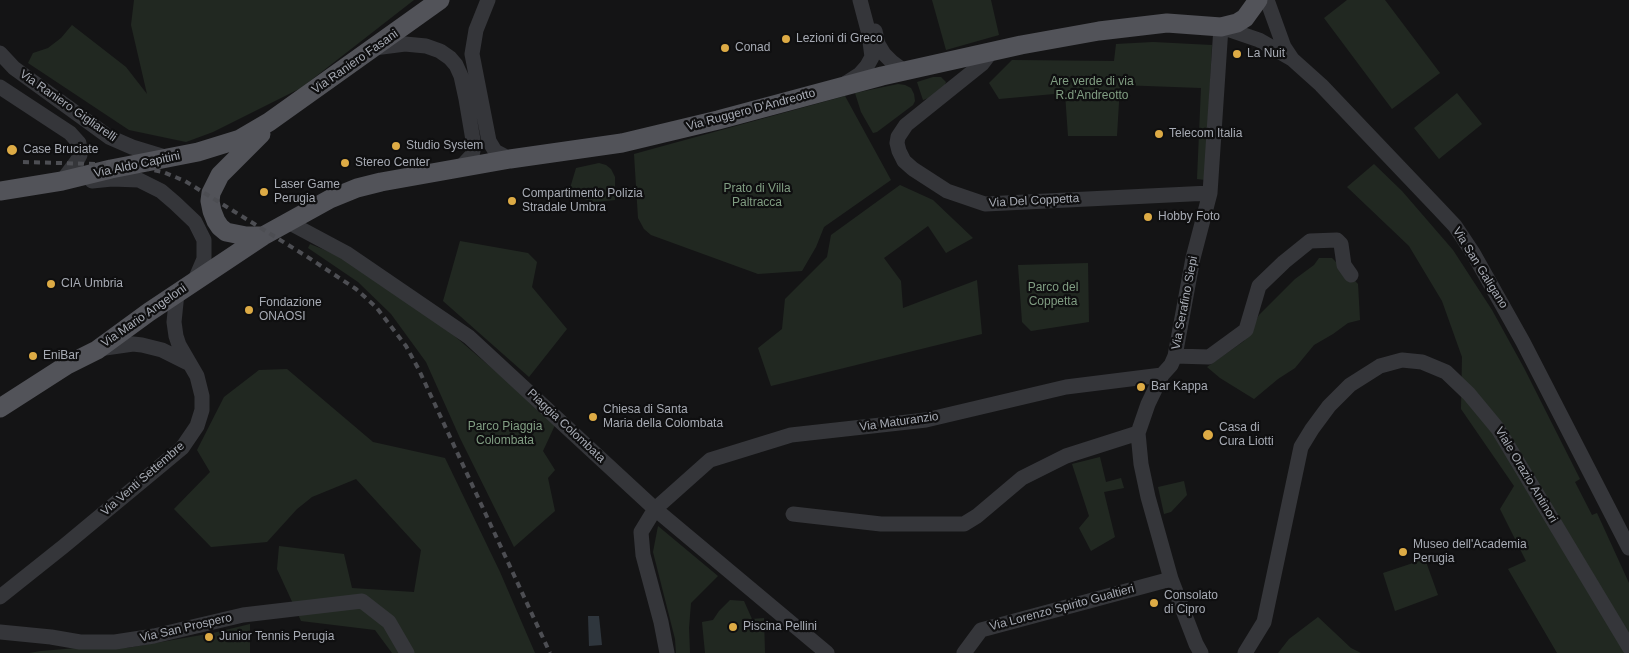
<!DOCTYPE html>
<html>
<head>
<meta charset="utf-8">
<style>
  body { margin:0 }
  canvas { display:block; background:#141415 }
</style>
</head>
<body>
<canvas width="1629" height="653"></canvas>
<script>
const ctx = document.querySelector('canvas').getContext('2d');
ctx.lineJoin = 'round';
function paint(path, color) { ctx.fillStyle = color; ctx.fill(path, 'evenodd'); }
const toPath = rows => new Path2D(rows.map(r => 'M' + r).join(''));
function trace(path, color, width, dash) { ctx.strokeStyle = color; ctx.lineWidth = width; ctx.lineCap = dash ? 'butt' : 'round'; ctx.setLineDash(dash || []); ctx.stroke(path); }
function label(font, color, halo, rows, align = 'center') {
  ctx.font = font + ' Helvetica,sans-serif'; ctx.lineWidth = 4.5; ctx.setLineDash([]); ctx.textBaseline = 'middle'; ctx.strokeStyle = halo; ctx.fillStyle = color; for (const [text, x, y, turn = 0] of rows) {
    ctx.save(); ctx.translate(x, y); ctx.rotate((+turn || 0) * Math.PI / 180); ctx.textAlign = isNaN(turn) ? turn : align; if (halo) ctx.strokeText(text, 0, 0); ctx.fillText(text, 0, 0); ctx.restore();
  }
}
paint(toPath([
  [134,0,414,0,301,88,213,132,186,142,129,130,28,63,33,53,48,48,61,38,72,25,126,67,147,94,131,25],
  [932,0,991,0,999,35,946,50],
  [1347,0,1385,0,1440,73,1392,109,1324,18],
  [1153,42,1212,45,1205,180,1197,179,1201,88,1120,85,1117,136,1068,136,1065,93,999,99,989,83,1012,60,1114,61,1116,44],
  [933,77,941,77,946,82,944,88,940,94,923,100,917,82],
  [898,84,905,85,911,88,914,94,915,101,913,105,877,132,873,133,861,112,855,93],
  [1457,93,1482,124,1439,159,1414,128],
  [845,96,891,180,824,227,816,247,802,271,758,274,651,235,644,229,638,218,634,154],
  [599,163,606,165,611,169,615,177,615,200,595,202,568,195,576,168],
  [1374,164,1402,191,1453,250,1492,310,1524,368,1580,479,1575,482,1592,515,1597,513,1629,583,1629,653,1557,653,1508,569,1526,561,1500,509,1514,486,1461,409,1462,357,1442,301,1409,246,1347,187],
  [900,185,933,200,973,238,946,253,928,226,884,258,901,281,903,308,977,280,982,334,771,386,758,348,782,329,785,299,827,257,831,235],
  [460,241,528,253,537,262,532,287,567,329,529,377,443,301],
  [310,244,347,259,451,333,556,423,543,451,555,470,548,478,555,511,514,547,460,438,426,362,391,314,358,282,308,248],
  [1319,258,1332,258,1358,284,1360,320,1348,323,1333,334,1314,345,1295,368,1278,379,1254,399,1220,378,1207,367,1244,341,1259,315,1295,279,1314,265],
  [1088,263,1089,322,1031,331,1022,322,1018,265],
  [287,369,373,442,445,458,500,572,535,653,392,653,375,630,301,621,277,569,279,546,344,554,352,588,414,592,421,550,356,479,312,497,297,509,267,542,211,547,174,509,210,472,197,450,224,397,259,370],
  [1100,457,1106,482,1121,478,1124,488,1104,492,1115,537,1091,551,1079,528,1089,516,1072,464],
  [1184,481,1187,495,1171,512,1164,514,1158,487],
  [658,526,718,576,691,603,689,628,690,653,676,653,675,639,653,552],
  [1425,559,1438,595,1395,611,1383,573],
  [730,600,744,601,752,619,764,618,765,653,705,653,702,622,713,620,719,611],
  [1318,617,1351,648,1361,653,1278,653,1289,639],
  [250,624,250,653,29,653,41,651,77,648,127,648,213,633]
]), '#212821');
paint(toPath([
  [588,616,599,616,602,645,589,646]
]), '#2f363d');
trace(toPath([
  [488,0,476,30,472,54,489,141,495,151,510,159],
  [1267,0,1284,47,1292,59,1321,85,1440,210,1455,226,1473,253,1523,342,1629,548],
  [875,31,878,44,884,54,892,62,904,71],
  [374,48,405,44,426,46,440,51,450,58,456,65,461,76,466,99,474,146,472,155,460,168],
  [992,51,982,64,906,125,898,137,897,143,899,151,904,161,913,169,947,191,985,204,1210,193],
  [0,53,14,68,109,137,132,147,168,158],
  [846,83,860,74,867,66,872,57,869,34,860,0],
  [0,87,70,133,79,143,80,155,77,161,62,181],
  [92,181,112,179,139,180,161,191,175,203,195,222,204,240,204,259,195,280],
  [288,222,346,253,469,337,655,509,827,653],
  [98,349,133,344,142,345,162,350,190,364],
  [1175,356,1209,357,1246,330,1259,286,1284,262,1310,241,1337,240,1341,244,1344,265,1351,275],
  [793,514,881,524,964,524,977,516,1022,478,1066,456,1138,433],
  [0,597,64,546,182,448,197,426,202,410,202,396,197,376,179,345,176,336,174,322,177,293],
  [0,632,51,637,80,642,115,642,154,636,243,615,362,601,389,622,407,653],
  [667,653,661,622,643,555,641,532,655,509,710,460,791,435,926,420,1066,387,1162,375],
  [964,653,981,630,1171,579],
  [1201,653,1196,644,1171,579,1148,497,1141,464,1138,433,1148,404,1162,375,1171,365,1175,356,1193,258,1210,193,1221,27,1259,40,1292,59],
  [1245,653,1264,622,1301,447,1312,429,1329,406,1350,385,1380,366,1402,360,1422,362,1446,372,1469,394,1498,429,1629,647]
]), '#35363a', 15);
trace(toPath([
  [261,134,220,175,211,193,210,201,212,211,216,221,220,227,226,232,246,236,263,236],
  [0,191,62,181,111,169,198,152,240,139,269,122,440,0],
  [0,408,67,365,97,350,149,312,263,236,330,199,357,188,381,182,510,159,622,143,718,120,882,76,1021,45,1099,31,1167,23,1221,27,1237,23,1245,18,1258,0]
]), '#525359', 19);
trace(toPath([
  [23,162,129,165,163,172,185,181,306,256,356,289,376,307,406,346,419,370,550,653]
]), '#4d4e53', 4, [6, 5]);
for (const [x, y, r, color] of [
  [786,39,5,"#ddab45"],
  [725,48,5,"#ddab45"],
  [1237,54,5,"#ddab45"],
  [1159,134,5,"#ddab45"],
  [396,146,5,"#ddab45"],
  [12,150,6,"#ddab45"],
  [345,163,5,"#ddab45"],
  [264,192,5,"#ddab45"],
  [512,201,5,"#ddab45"],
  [1148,217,5,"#ddab45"],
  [51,284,5,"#ddab45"],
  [249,310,5,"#ddab45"],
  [33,356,5,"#ddab45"],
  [1141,387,5,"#ddab45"],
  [593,417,5,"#ddab45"],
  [1208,435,6,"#ddab45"],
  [1403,552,5,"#ddab45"],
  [1154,603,5,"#ddab45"],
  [733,627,5,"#ddab45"],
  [209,637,5,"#ddab45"]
]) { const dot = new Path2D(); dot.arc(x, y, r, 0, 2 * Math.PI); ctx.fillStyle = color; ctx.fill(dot); trace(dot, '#0f0f10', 2); }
label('12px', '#a7abb4', '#0f0f10', [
  ["Lezioni di Greco",796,39],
  ["Conad",735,48],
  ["La Nuit",1247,54],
  ["Telecom Italia",1169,134],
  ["Studio System",406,146],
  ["Case Bruciate",23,150],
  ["Stereo Center",355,163],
  ["Laser Game",274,185],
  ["Perugia",274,199],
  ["Compartimento Polizia",522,194],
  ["Stradale Umbra",522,208],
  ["Hobby Foto",1158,217],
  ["CIA Umbria",61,284],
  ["Fondazione",259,303],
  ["ONAOSI",259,317],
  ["EniBar",43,356],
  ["Bar Kappa",1151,387],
  ["Chiesa di Santa",603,410],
  ["Maria della Colombata",603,424],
  ["Casa di",1219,428],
  ["Cura Liotti",1219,442],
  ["Museo dell'Academia",1413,545],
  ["Perugia",1413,559],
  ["Consolato",1164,596],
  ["di Cipro",1164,610],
  ["Piscina Pellini",743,627],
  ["Junior Tennis Perugia",219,637]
], 'left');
label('12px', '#a7abb4', '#0f0f10', [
  ["Via Raniero Fasani",355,62,-35],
  ["Via Raniero Gigliarelli",68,106,35],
  ["Via Ruggero D'Andreotto",751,110,-15],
  ["Via Aldo Capitini",137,165,-12],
  ["Via Del Coppetta",1034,201,-3],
  ["Via San Galigano",1480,268,58],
  ["Via Serafino Siepi",1185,303,-79],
  ["Via Mario Angeloni",144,316,-35],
  ["Via Maturanzio",899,422,-8],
  ["Piaggia Colombata",566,426,43],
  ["Viale Orazio Antinori",1526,475,59],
  ["Via Venti Settembre",143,479,-41],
  ["Via Lorenzo Spirito Gualtieri",1062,608,-15],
  ["Via San Prospero",186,628,-13]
]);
label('12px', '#809d82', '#0f0f10', [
  ["Are verde di via",1092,82],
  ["R.d'Andreotto",1092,96],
  ["Prato di Villa",757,189],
  ["Paltracca",757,203],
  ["Parco del",1053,288],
  ["Coppetta",1053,302],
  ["Parco Piaggia",505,427],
  ["Colombata",505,441]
]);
</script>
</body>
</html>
